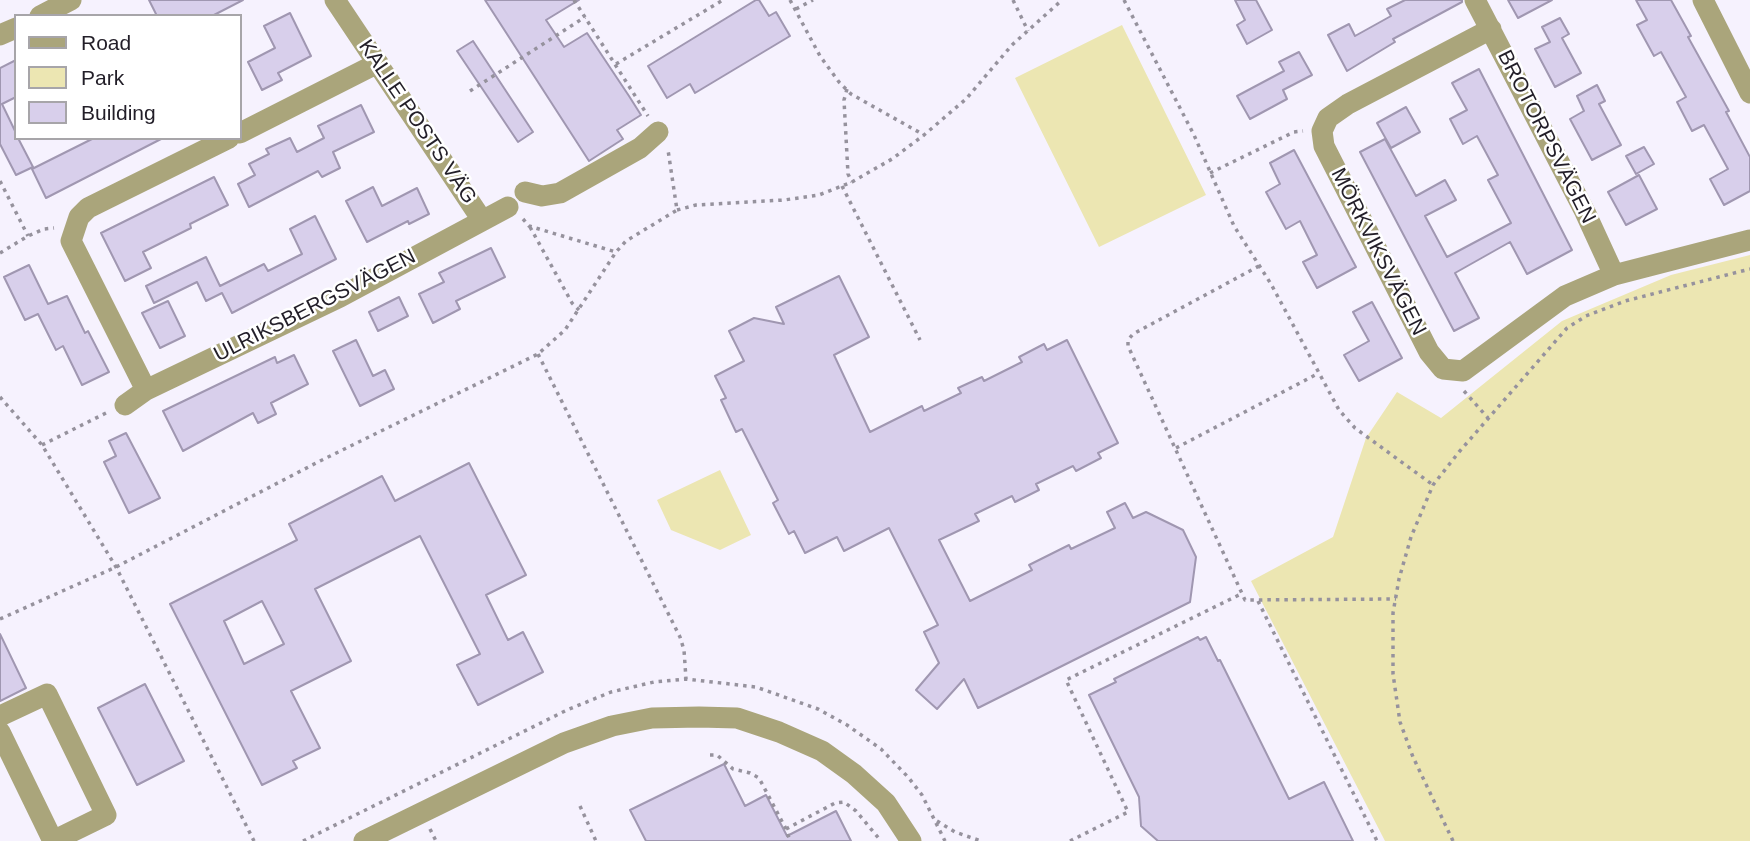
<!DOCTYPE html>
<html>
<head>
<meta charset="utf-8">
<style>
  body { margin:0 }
  #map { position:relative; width:1750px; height:841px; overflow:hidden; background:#f6f2fe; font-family:Arial,sans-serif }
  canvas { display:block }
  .legend { position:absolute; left:14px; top:14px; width:228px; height:126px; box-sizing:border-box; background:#fff; border:2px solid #a7a5a9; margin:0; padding:9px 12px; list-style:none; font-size:21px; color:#221e28 }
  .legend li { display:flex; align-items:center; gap:14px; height:35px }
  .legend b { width:35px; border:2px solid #a7a5a9 }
</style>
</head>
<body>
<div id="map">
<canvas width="1750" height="841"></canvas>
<ul class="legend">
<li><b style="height:9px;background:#aaa57b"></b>Road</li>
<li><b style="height:19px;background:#ece6b2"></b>Park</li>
<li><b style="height:19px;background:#d8cfeb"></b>Building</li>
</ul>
</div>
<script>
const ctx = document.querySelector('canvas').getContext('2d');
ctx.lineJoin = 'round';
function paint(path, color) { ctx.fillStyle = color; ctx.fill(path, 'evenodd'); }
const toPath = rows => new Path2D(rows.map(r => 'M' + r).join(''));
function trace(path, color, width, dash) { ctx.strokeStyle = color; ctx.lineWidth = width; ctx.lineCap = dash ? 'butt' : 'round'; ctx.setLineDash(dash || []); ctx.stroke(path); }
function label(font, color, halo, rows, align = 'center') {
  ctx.font = font + ' Arial,sans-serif'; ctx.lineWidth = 5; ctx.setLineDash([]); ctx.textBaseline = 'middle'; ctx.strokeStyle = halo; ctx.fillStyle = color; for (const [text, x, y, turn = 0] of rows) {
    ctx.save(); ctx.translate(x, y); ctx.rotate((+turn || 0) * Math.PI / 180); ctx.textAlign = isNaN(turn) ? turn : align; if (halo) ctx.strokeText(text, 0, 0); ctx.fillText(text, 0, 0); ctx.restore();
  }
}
paint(toPath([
  [1122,25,1206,195,1099,247,1015,78],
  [1750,255,1750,841,1385,841,1251,581,1333,537,1366,438,1397,392,1441,418,1562,321,1671,275],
  [720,470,751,535,720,550,671,530,657,500]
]), '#ece6b2');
const building = toPath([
  [149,0,243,0,212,16,157,16,149,0],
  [485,0,579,0,546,20,564,47,587,33,629,96,641,115,617,130,623,139,589,161,485,0],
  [756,0,759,0,769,16,776,12,790,36,695,93,690,84,667,98,648,66,756,0],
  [1235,0,1256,0,1272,30,1247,44,1237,25,1245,20,1235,0],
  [1405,0,1462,0,1462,2,1393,39,1395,42,1347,71,1328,35,1349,24,1355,36,1391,16,1387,9,1405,0],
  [1508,0,1552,0,1518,18,1508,0],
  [1636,0,1671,0,1691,36,1688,37,1729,111,1726,112,1750,157,1750,191,1724,205,1710,179,1728,169,1704,125,1692,131,1677,102,1686,97,1661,52,1654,56,1637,25,1647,20,1636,0],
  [290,13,311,56,278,73,282,80,262,90,248,62,275,48,264,26,290,13],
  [1560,18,1569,34,1562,38,1581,73,1555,87,1535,49,1550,42,1542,27,1560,18],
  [473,41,533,132,518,142,457,51,473,41],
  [1299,52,1312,75,1283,90,1287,99,1250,119,1237,96,1284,71,1279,62,1299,52],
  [16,60,16,97,2,104,16,133,16,138,18,138,33,167,16,175,0,144,0,68,16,60],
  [1479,69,1572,250,1527,274,1510,242,1455,273,1479,318,1454,331,1360,152,1385,139,1416,196,1445,180,1456,200,1425,216,1447,257,1511,223,1488,180,1498,175,1477,136,1463,144,1450,119,1467,110,1452,83,1479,69],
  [1597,85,1605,101,1599,104,1621,145,1592,160,1570,119,1584,111,1577,96,1597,85],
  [361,105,374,132,333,152,340,168,322,177,318,171,249,207,238,184,255,175,249,164,269,154,266,149,290,138,297,152,324,138,318,126,361,105],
  [1406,107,1420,132,1391,148,1377,123,1406,107],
  [94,138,163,138,46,198,32,169,94,138],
  [1644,147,1654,164,1636,174,1626,156,1644,147],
  [1294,150,1356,267,1317,288,1303,262,1317,255,1300,221,1286,229,1266,192,1280,184,1270,163,1294,150],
  [1639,175,1657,209,1626,225,1608,192,1639,175],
  [214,177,228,205,190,224,191,228,143,252,151,268,125,281,101,233,214,177],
  [373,187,382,206,417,188,429,214,409,224,408,221,367,242,346,201,373,187],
  [315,216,336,259,232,313,222,293,206,301,197,282,154,303,146,286,206,257,220,286,264,264,268,271,302,254,290,229,315,216],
  [491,248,505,277,456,301,460,309,433,323,419,294,444,282,439,273,491,248],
  [29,265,48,304,67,296,85,333,88,331,109,372,82,385,63,346,56,350,38,314,25,320,4,277,29,265],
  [839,276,869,337,834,355,870,432,922,406,924,411,961,393,958,388,982,377,984,381,1022,362,1019,357,1044,344,1047,350,1067,340,1118,443,1098,453,1101,458,1076,471,1073,466,1036,484,1039,490,1015,502,1012,496,975,514,979,521,939,540,970,601,1032,570,1029,565,1069,545,1071,549,1115,528,1107,512,1125,503,1133,518,1146,512,1183,530,1196,557,1190,602,978,708,964,679,937,709,916,690,939,663,924,632,938,625,889,528,844,551,837,537,805,553,794,531,789,534,773,503,778,500,742,429,736,432,721,400,726,398,715,376,744,361,729,331,754,318,784,324,776,307,839,276],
  [399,297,408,316,378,331,369,312,399,297],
  [168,301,185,336,160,348,142,313,168,301],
  [1372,302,1402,358,1359,381,1344,355,1369,341,1353,312,1372,302],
  [356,340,373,376,385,370,394,389,360,406,333,351,356,340],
  [294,355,308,384,271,403,276,414,258,423,253,413,183,451,163,411,275,357,277,363,294,355],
  [126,433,160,498,129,513,104,462,116,456,109,441,126,433],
  [469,463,526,575,486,595,508,640,523,632,543,672,478,705,457,665,480,654,420,536,315,589,351,661,291,691,320,748,293,761,297,768,262,785,170,604,297,540,289,524,382,476,395,501,469,463],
  [262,601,284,644,244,664,224,621,262,601],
  [0,634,26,688,0,701,0,634],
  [1198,637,1200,640,1206,637,1218,661,1220,660,1289,799,1324,782,1353,841,1158,841,1141,826,1139,797,1089,695,1116,682,1114,679,1198,637],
  [145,684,184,761,137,785,98,708,145,684],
  [724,764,745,806,766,795,787,836,836,811,851,841,646,841,630,810,724,764]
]);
paint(building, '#d8cfeb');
trace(building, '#a097b1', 2);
trace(toPath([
  [574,0,648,116],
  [790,0,820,56,839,82,851,94,924,135],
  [1013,0,1028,31],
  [1124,0,1194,135,1234,226,1271,284,1339,410,1355,428,1433,485],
  [796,9,813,0],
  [616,64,723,0],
  [847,89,844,100,848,174,852,182],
  [470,91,585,17],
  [1210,173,1294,132,1303,131],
  [0,181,28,236],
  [842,186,920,340],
  [677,210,696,205,784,200,819,195,852,182,892,159,924,135,966,99,1012,45,1062,0],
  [523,219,529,226,616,252],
  [530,227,572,303,579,310],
  [0,253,28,236,44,229,54,228],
  [1259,266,1133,334,1128,340,1128,346,1245,600,1396,599],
  [538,354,680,637,684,650,686,679],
  [1464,391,1488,418],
  [0,397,42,445,116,567,254,841],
  [42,445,106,413],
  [1176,448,1319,373],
  [1258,601,1377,841],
  [0,619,116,567,320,461,538,354,565,330,616,252,626,241,677,210,668,150],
  [710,755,717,755,733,769,750,773,759,778,786,829,790,841],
  [580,806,596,841],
  [937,821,955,832,981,841],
  [430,829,436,841],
  [786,829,835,803,844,802,856,811,881,841],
  [303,841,567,710,611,692,654,682,686,679,756,687,818,709,847,725,881,749,908,777,922,795,945,841],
  [1070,841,1128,812,1066,680,1241,594],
  [1453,841,1413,757,1400,722,1393,674,1393,613,1399,579,1411,537,1433,485,1459,452,1567,328,1586,316,1625,301,1750,269]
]), '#96929d', 3.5, [3.5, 5]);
trace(toPath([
  [335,0,482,220],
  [1475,0,1585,212,1614,275],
  [1703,0,1750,93],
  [40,16,71,0],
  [1491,29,1348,104,1328,118,1322,131,1324,146,1429,352,1443,369,1463,371,1565,296,1614,275,1750,240],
  [0,35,16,28],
  [240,133,378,63],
  [229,138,88,208,79,217,71,241,146,390,340,297,508,207],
  [525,192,542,196,560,193,640,148,658,132],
  [125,405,146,390],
  [0,716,47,694,106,815,53,841],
  [0,732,53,841],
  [364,841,564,743,612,726,652,718,699,717,737,718,779,732,822,751,854,774,886,803,911,841]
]), '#aaa57b', 21);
label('21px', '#221e28', '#fff', [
  ["KALLE POSTS VÄG",417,122,56],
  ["BROTORPSVÄGEN",1546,137,63],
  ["MÖRKVIKSVÄGEN",1378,252,63],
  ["ULRIKSBERGSVÄGEN",315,306,-27]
]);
</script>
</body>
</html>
